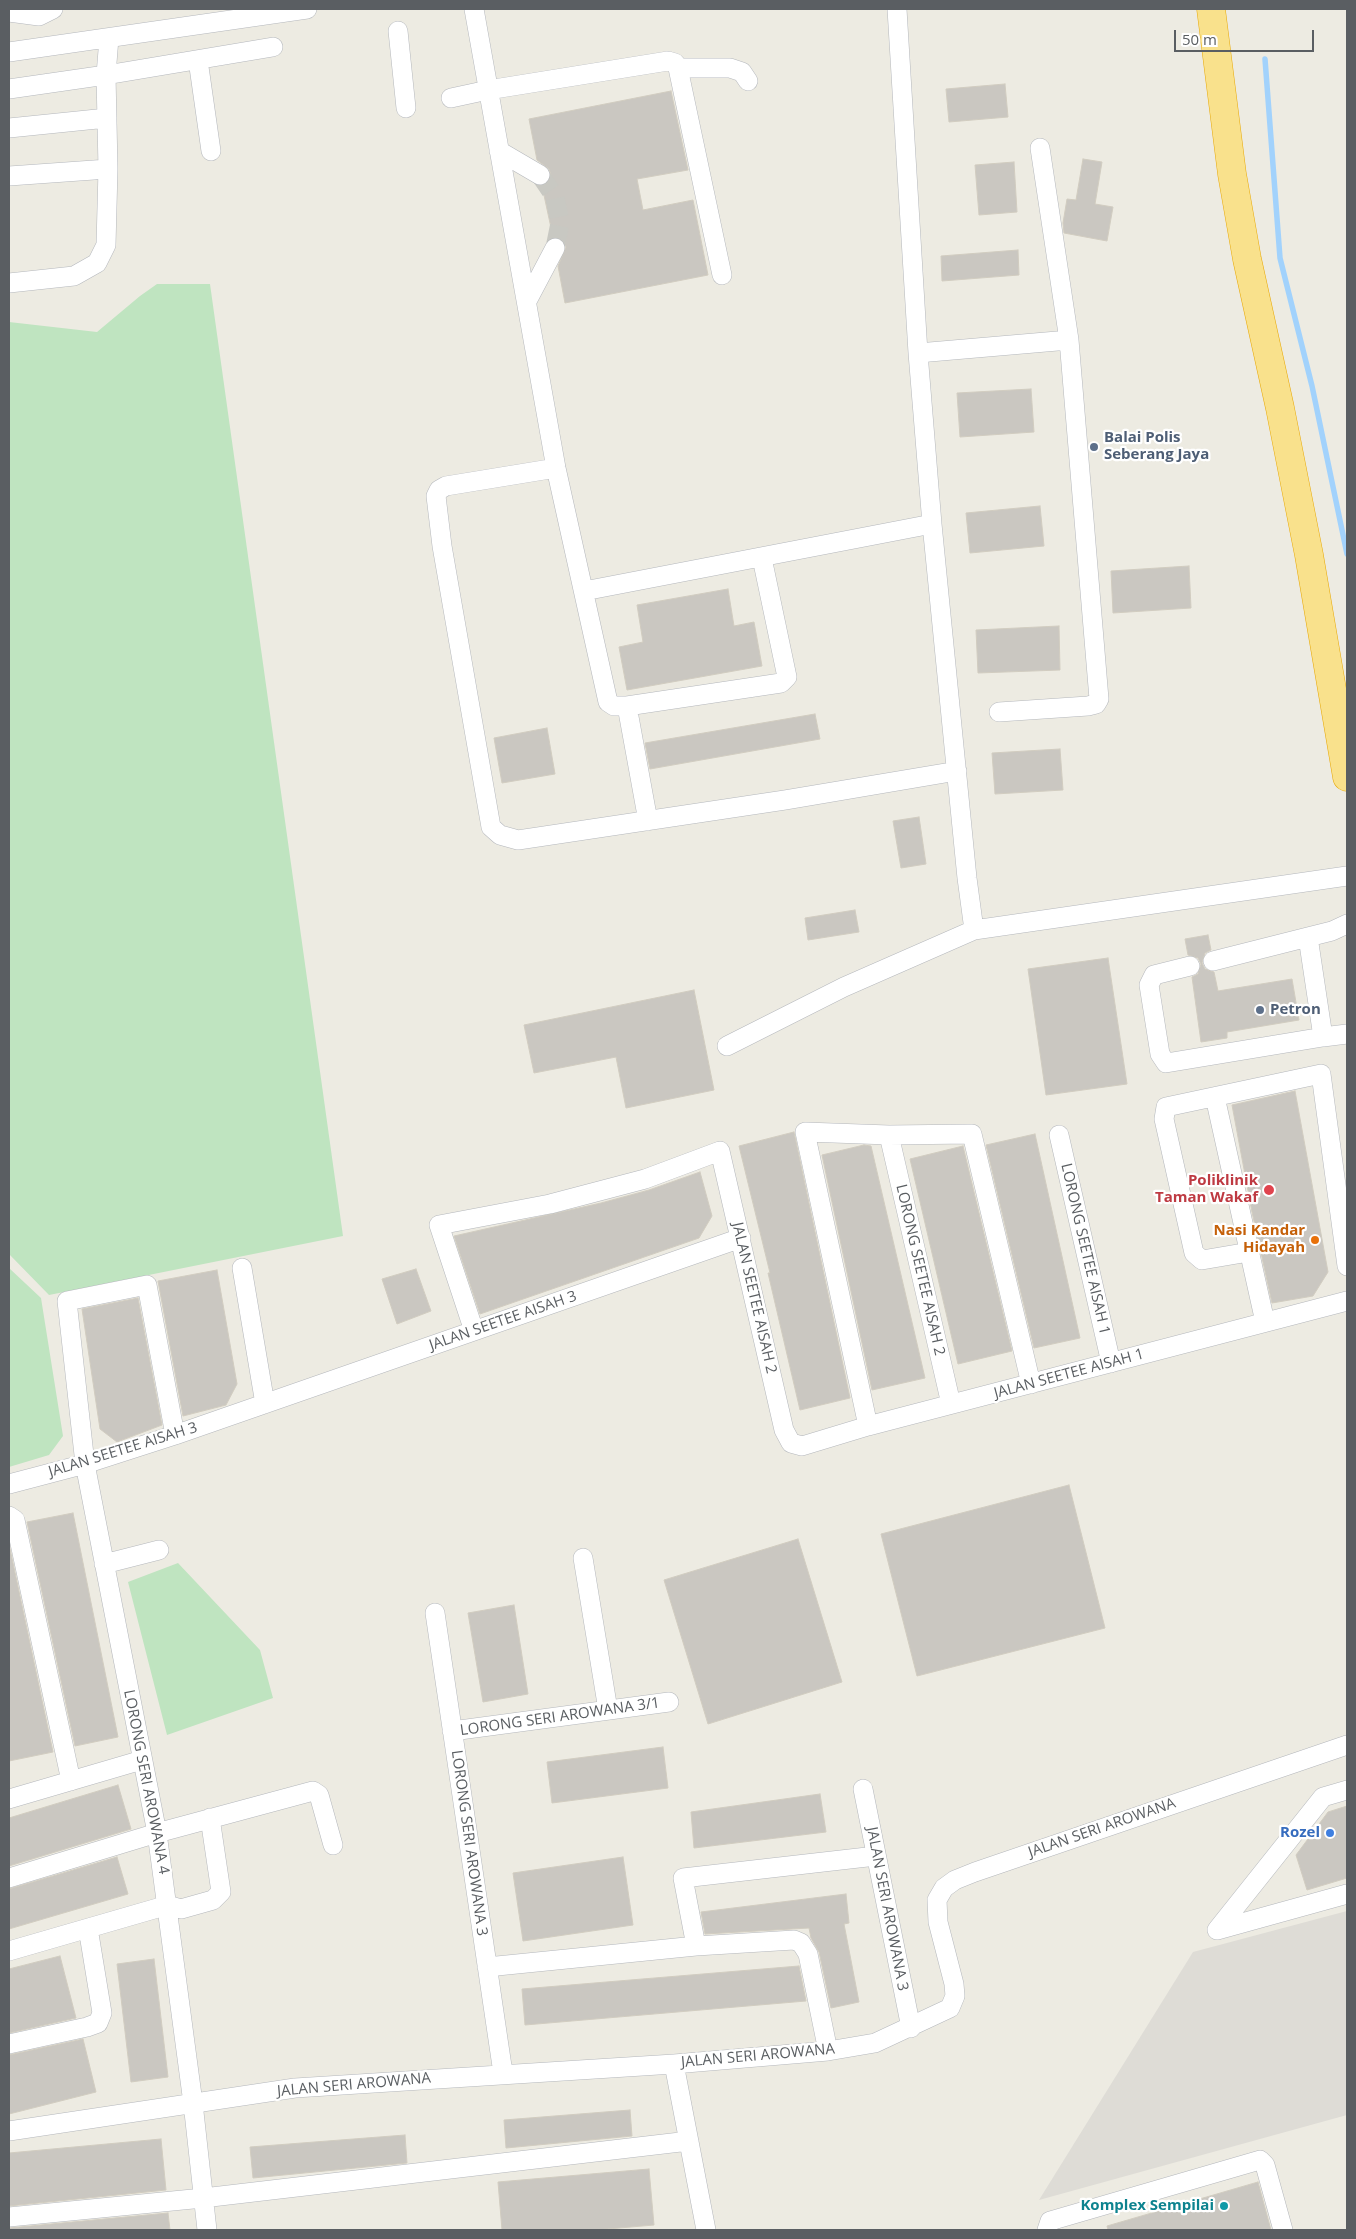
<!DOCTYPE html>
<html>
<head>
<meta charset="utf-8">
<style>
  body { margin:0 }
  #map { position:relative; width:1356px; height:2239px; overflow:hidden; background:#edebe2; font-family:"Open Sans",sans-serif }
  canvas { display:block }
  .frame { position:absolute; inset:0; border:10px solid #5a5e62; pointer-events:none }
  .scale { position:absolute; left:1174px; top:30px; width:140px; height:22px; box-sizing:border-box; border:2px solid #5a5e62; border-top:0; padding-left:6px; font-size:15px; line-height:18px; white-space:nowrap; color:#5a5e62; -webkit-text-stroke:4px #fff; paint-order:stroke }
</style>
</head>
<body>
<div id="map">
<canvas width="1356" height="2239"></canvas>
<div class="frame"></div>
<div class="scale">50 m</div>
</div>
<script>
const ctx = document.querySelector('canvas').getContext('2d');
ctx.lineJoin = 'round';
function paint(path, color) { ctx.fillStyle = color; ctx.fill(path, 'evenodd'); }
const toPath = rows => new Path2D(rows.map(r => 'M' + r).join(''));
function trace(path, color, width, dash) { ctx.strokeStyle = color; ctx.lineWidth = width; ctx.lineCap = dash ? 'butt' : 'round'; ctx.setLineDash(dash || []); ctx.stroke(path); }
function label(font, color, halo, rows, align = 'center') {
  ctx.font = font + ' "Open Sans",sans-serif'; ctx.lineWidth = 4.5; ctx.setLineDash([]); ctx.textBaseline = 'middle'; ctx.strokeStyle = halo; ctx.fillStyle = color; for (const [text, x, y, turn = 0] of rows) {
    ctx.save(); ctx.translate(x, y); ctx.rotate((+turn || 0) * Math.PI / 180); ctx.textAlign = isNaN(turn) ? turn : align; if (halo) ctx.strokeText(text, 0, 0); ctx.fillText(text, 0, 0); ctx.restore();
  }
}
paint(toPath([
  [1347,1911,1347,2115,1039,2200,1193,1952]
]), '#dedcd6');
paint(toPath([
  [157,284,210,284,343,1236,49,1295,9,1254,9,322,97,332,140,296],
  [9,1268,41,1298,63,1436,49,1455,9,1467],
  [178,1563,260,1650,273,1698,167,1735,128,1582]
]), '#bfe4c0');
trace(toPath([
  [1265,59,1280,258,1312,386,1347,554]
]), '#a2d2fc', 5.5);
const building = toPath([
  [1005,84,1008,117,949,122,946,89,1005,84],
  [671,91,688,170,637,179,643,210,693,200,708,275,565,303,558,266,566,247,561,238,553,237,542,186,549,181,551,175,549,169,537,160,529,119,671,91],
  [1083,159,1102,162,1095,204,1113,207,1107,241,1064,233,1063,223,1067,199,1076,200,1083,159],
  [1014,162,1017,212,979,215,975,165,1014,162],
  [1018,250,1019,275,942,281,941,256,1018,250],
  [1031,389,1034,432,960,437,957,393,1031,389],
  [1040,506,1044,546,970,553,966,513,1040,506],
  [1189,566,1191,608,1113,613,1111,571,1189,566],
  [728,589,734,626,754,622,762,666,627,690,619,647,643,642,637,605,728,589],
  [1059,626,1060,670,978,673,976,630,1059,626],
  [815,714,820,739,650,769,645,743,815,714],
  [547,728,555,774,502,783,494,738,547,728],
  [1060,749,1063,790,995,794,992,753,1060,749],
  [919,817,926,864,901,868,893,821,919,817],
  [855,910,859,932,808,940,805,918,855,910],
  [1208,935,1211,950,1205,953,1202,963,1205,969,1214,972,1218,991,1292,979,1299,1020,1227,1032,1227,1038,1201,1042,1192,977,1198,974,1201,964,1198,958,1188,955,1185,939,1208,935],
  [1108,958,1127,1084,1046,1095,1028,969,1108,958],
  [694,990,714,1090,626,1108,616,1057,534,1073,524,1025,694,990],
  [1295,1091,1328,1272,1313,1296,1272,1303,1252,1212,1232,1105,1295,1091],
  [794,1132,850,1398,800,1410,768,1273,770,1273,739,1146,794,1132],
  [1035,1134,1080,1338,1034,1348,986,1145,1035,1134],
  [864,1145,871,1146,925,1378,872,1390,822,1155,864,1145],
  [963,1146,1012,1351,958,1364,910,1159,963,1146],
  [700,1172,712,1216,699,1238,480,1314,454,1236,601,1203,649,1190,700,1172],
  [416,1269,431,1311,397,1324,382,1279,416,1269],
  [217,1270,237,1384,226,1405,183,1416,158,1281,217,1270],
  [138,1298,162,1425,117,1442,100,1429,82,1309,138,1298],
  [1069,1485,1105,1628,917,1676,881,1534,1069,1485],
  [73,1513,118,1737,75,1746,27,1522,73,1513],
  [798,1539,842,1682,708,1724,664,1580,798,1539],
  [9,1544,53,1752,9,1761,9,1544],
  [514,1605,528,1694,483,1702,468,1613,514,1605],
  [663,1747,668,1788,552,1803,547,1762,663,1747],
  [118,1785,131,1829,9,1866,9,1818,118,1785],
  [820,1794,826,1832,694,1848,691,1812,820,1794],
  [1347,1806,1347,1878,1307,1890,1296,1855,1328,1812,1347,1806],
  [117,1857,128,1894,9,1929,9,1889,117,1857],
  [623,1857,633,1925,523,1941,513,1873,623,1857],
  [846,1894,849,1923,844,1924,859,2002,831,2008,819,1952,811,1938,809,1928,705,1934,701,1912,846,1894],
  [60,1956,76,2018,9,2033,9,1969,60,1956],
  [154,1959,168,2077,131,2082,117,1964,154,1959],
  [799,1966,806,2001,525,2025,522,1989,799,1966],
  [83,2039,96,2092,9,2114,9,2055,83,2039],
  [630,2110,632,2136,506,2148,504,2120,630,2110],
  [405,2135,407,2163,253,2178,250,2147,405,2135],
  [161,2139,166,2190,9,2206,9,2153,161,2139],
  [649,2169,654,2225,596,2230,502,2230,498,2182,649,2169],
  [1258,2182,1271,2230,1108,2230,1107,2226,1258,2182],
  [168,2213,170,2230,9,2230,9,2228,168,2213]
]);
paint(building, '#cac7c1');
trace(building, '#d1ccc0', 1);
trace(toPath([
  [540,175,555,197,560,223,555,248]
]), '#c8c8c2', 19, [19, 9]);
const minor = toPath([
  [474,9,556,468,608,702,614,706,627,706,781,683,787,677,762,558],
  [897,9,918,353,932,524,967,878,974,930],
  [9,12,39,16,53,9],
  [398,31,406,108],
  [9,52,307,9],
  [198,60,211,151],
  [678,68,730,68,742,72,748,81],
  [9,89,106,75,273,47],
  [451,98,488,90,668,61,675,63,678,68,722,275],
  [9,128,107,118],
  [499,151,540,175],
  [108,169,106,75,109,38],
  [9,176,108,169,106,245,97,263,74,276,9,283],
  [527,301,555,248],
  [918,353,1069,340],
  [556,468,446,486,439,490,436,496,442,546,491,827,500,835,518,840,785,800,957,771],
  [584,591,932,524],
  [627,706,648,821],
  [999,712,1088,706,1096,704,1099,699,1069,340,1040,148],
  [1347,924,1332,931,1308,937,1323,1037,1347,1034],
  [1213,961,1308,937],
  [1190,966,1154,975,1149,985,1160,1054,1166,1063,1323,1037],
  [727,1046,844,987,974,930,1347,876],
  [1215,1097,1265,1322],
  [889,1135,951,1404],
  [1059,1135,1111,1363],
  [1249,1252,1202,1260,1194,1253,1164,1119,1166,1107,1321,1074,1347,1266],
  [242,1268,265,1404],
  [474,1331,439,1225,550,1204,645,1179,720,1151,784,1430,791,1443,802,1446,868,1426,1347,1301],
  [868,1426,805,1132,889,1135,972,1134,1031,1384],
  [175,1435,147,1285,67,1301,85,1464,157,1833,193,2103,207,2230],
  [9,1484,85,1464,175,1435,741,1238],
  [9,1516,15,1520,71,1781],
  [583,1558,608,1710],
  [104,1564,159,1550],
  [435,1613,503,2073],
  [452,1731,669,1702],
  [863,1789,911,2028],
  [9,1799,142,1760],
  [9,1878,157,1833,313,1791,319,1795,333,1845],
  [1217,1930,1323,1797,1347,1790],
  [1217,1930,1347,1894],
  [696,1946,683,1878,876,1856],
  [9,1951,168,1905,181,1909,213,1900,221,1892,210,1818],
  [487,1967,696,1946,794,1940,801,1943,808,1954,828,2051],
  [9,2044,87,2027,98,2023,102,2013,88,1928],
  [674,2064,706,2230],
  [9,2131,295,2088,674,2064,828,2051,875,2043,950,2008,955,1996,954,1984,938,1922,937,1900,944,1888,955,1880,975,1872,1347,1745],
  [9,2217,203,2198,689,2141],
  [1047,2230,1050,2221,1260,2160,1265,2165,1283,2230]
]);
const highway = toPath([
  [1211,9,1232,174,1247,259,1280,408,1309,555,1347,777]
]);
trace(minor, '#b4b7bc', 20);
trace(highway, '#e7a807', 29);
trace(minor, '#fff', 19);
trace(highway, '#f9e18c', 28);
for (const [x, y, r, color] of [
  [1094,447,5,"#5c6f8a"],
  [1260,1010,5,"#5c6f8a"],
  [1269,1190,6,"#e0444e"],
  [1315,1240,5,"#e8710a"],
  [1330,1833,5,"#3f7fe0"],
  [1224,2206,5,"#0f9aa8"]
]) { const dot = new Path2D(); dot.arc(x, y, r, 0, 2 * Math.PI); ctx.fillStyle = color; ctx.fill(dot); trace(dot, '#fff', 2); }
label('bold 15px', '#4e5e75', '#fff', [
  ["Balai Polis",1104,438],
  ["Seberang Jaya",1104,455],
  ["Petron",1270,1010]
], 'left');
label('bold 15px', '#be3a42', '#fff', [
  ["Poliklinik",1258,1181],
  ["Taman Wakaf",1258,1198]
], 'right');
label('bold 15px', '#c56008', '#fff', [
  ["Nasi Kandar",1305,1231],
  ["Hidayah",1305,1248]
], 'right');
label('15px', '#5a5e62', '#fff', [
  ["LORONG SEETEE AISAH 1",1085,1249,77],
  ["LORONG SEETEE AISAH 2",920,1270,77],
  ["JALAN SEETEE AISAH 2",754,1298,77],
  ["JALAN SEETEE AISAH 3",503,1321,-19],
  ["JALAN SEETEE AISAH 1",1069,1374,-15],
  ["JALAN SEETEE AISAH 3",123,1450,-17],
  ["LORONG SERI AROWANA 3/1",560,1717,-8],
  ["LORONG SERI AROWANA 4",146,1782,79],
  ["JALAN SERI AROWANA",1102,1828,-19],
  ["LORONG SERI AROWANA 3",469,1843,82],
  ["JALAN SERI AROWANA 3",887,1909,79],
  ["JALAN SERI AROWANA",758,2056,-5],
  ["JALAN SERI AROWANA",354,2085,-5]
]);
label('bold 15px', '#366cbe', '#fff', [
  ["Rozel",1320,1833]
], 'right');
label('bold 15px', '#0d838f', '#fff', [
  ["Komplex Sempilai",1214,2206]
], 'right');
</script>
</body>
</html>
